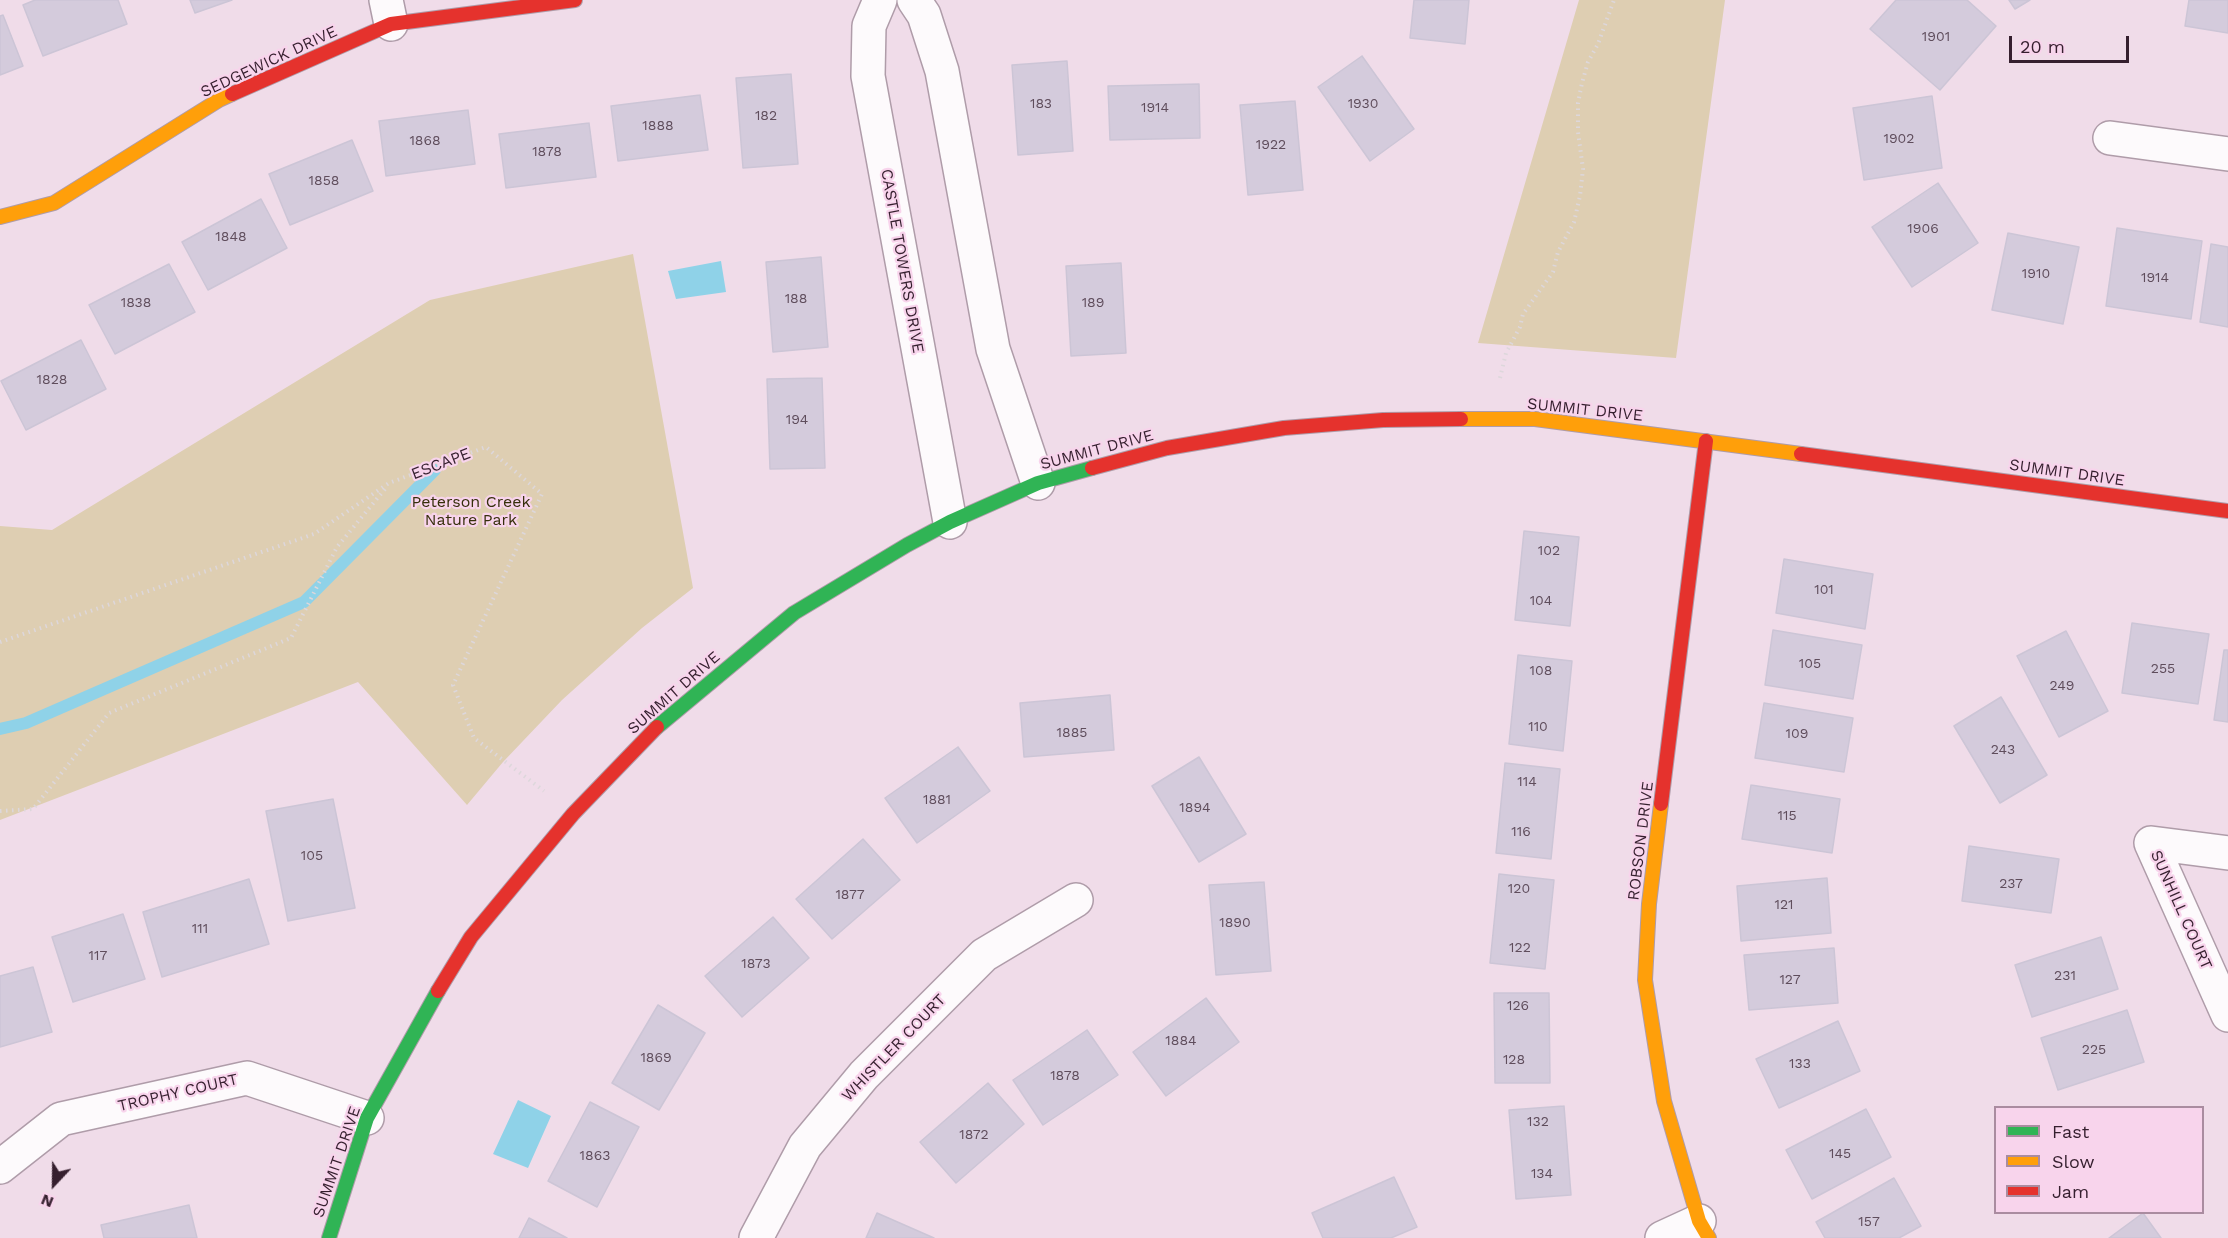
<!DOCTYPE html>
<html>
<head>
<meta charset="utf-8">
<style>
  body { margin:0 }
  #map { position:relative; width:2228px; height:1238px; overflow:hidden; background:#f0dce9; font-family:"Work Sans",sans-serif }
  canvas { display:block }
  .legend { position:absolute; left:1994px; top:1106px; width:210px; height:108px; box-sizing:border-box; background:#f8d4ec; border:2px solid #aa8ca0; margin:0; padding:8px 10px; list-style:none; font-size:18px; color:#351f2e }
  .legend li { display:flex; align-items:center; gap:12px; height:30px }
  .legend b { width:30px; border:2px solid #aa8ca0 }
  .north { position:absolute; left:24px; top:1154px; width:60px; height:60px; -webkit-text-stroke:4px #f8d4ec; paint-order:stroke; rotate:202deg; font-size:16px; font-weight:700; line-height:24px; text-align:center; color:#351f2e }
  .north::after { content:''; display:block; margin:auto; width:21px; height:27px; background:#351f2e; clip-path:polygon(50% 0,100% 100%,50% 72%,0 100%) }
  .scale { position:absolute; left:2009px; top:36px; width:120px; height:27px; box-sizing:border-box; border:3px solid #351f2e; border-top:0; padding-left:8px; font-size:18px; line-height:21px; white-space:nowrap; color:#351f2e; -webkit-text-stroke:4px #f8d4ec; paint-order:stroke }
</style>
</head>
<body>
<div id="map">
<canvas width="2228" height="1238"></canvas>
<ul class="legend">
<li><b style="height:8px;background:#30b455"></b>Fast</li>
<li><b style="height:8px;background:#ff9f0a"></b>Slow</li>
<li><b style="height:8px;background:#e5322d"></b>Jam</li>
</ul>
<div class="north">N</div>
<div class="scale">20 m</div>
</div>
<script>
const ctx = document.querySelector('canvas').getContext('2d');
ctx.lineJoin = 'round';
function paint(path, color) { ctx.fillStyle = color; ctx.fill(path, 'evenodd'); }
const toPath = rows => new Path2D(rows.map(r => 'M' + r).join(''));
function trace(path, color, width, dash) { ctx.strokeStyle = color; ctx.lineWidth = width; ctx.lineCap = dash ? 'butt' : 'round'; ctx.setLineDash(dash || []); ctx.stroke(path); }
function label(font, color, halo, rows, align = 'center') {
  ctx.font = font + ' "Work Sans",sans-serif'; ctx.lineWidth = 4.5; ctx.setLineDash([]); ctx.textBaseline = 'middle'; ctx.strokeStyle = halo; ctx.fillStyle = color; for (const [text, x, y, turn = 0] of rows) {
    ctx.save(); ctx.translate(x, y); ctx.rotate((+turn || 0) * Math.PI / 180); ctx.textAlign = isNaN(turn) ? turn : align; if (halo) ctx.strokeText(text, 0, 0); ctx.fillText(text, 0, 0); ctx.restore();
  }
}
paint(toPath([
  [1579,0,1725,0,1676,358,1478,343],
  [633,254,693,588,642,628,562,700,503,762,467,805,358,682,0,820,0,526,52,530,430,300]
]), '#deceb2');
paint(toPath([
  [721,261,726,292,676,299,668,271],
  [518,1100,551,1116,528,1168,493,1154]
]), '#8fd2e8');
trace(toPath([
  [0,729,26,723,304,602,435,470]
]), '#8fd2e8', 12);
const building = toPath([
  [35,0,118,0,127,24,43,56,23,5,35,0],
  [190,0,232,0,195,13,190,0],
  [1414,0,1469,0,1465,44,1410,38,1414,0],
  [1896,0,1967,0,1996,26,1940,90,1870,29,1896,0],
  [2009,0,2030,0,2015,9,2009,0],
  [2189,0,2228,0,2228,33,2185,26,2189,0],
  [3,15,23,66,0,75,0,16,3,15],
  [1362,56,1414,129,1370,161,1318,87,1362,56],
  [1067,61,1073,151,1018,155,1012,65,1067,61],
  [791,74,798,164,743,168,736,78,791,74],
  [1199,84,1200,138,1110,140,1108,86,1199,84],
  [700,95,708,150,618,161,611,106,700,95],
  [1932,96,1942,168,1864,180,1853,108,1932,96],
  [1295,101,1303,190,1248,195,1240,105,1295,101],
  [468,110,475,164,386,176,379,121,468,110],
  [589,123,596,177,506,188,499,134,589,123],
  [352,140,373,191,290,225,269,174,352,140],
  [1938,183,1978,243,1912,287,1872,227,1938,183],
  [261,199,287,248,208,290,182,242,261,199],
  [2117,228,2202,241,2191,319,2106,306,2117,228],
  [2008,233,2079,247,2063,324,1992,310,2008,233],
  [2211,244,2228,247,2228,327,2200,322,2211,244],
  [821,257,828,347,773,352,766,262,821,257],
  [1121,263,1126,353,1071,356,1066,266,1121,263],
  [169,264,195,312,115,354,89,305,169,264],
  [81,340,106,389,26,430,1,381,81,340],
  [822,378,825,468,770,469,767,379,822,378],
  [1524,531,1579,537,1570,626,1515,620,1524,531],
  [1784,559,1873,574,1865,629,1776,613,1784,559],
  [2132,623,2209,634,2198,704,2122,693,2132,623],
  [1773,630,1862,645,1853,699,1765,685,1773,630],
  [2066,631,2108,711,2059,737,2017,656,2066,631],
  [2224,650,2228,650,2228,722,2214,720,2224,650],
  [1518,655,1572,661,1563,751,1509,744,1518,655],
  [1110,695,1114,750,1024,757,1020,703,1110,695],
  [2001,697,2047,775,2000,803,1954,726,2001,697],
  [1764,703,1853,718,1844,772,1755,758,1764,703],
  [958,747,990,791,917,843,885,798,958,747],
  [1199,757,1246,834,1199,862,1152,786,1199,757],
  [1505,763,1560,769,1551,859,1496,853,1505,763],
  [1751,785,1840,799,1832,853,1742,839,1751,785],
  [333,799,355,908,288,921,266,811,333,799],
  [863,839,900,880,832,939,796,899,863,839],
  [1969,846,2059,859,2051,913,1962,901,1969,846],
  [1499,874,1554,880,1545,969,1490,963,1499,874],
  [1827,878,1831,933,1741,941,1737,886,1827,878],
  [249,879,269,944,162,977,143,912,249,879],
  [1264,882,1271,971,1216,975,1209,885,1264,882],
  [123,914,145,979,73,1002,52,937,123,914],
  [773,917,809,958,742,1017,705,976,773,917],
  [2101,937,2118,989,2032,1017,2015,965,2101,937],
  [1834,948,1838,1003,1749,1010,1744,955,1834,948],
  [33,967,52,1032,0,1047,0,976,33,967],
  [1494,993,1549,993,1550,1083,1495,1083,1494,993],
  [1206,998,1239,1042,1166,1096,1133,1052,1206,998],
  [658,1005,705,1033,659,1110,612,1083,658,1005],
  [2127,1010,2144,1062,2058,1090,2041,1038,2127,1010],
  [1838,1021,1860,1071,1779,1108,1756,1059,1838,1021],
  [1087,1030,1118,1075,1043,1125,1013,1080,1087,1030],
  [988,1083,1024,1124,956,1183,920,1142,988,1083],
  [590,1102,639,1127,597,1207,548,1181,590,1102],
  [1564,1106,1571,1195,1516,1199,1509,1110,1564,1106],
  [1866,1109,1891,1157,1812,1199,1786,1150,1866,1109],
  [1394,1177,1417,1227,1391,1238,1323,1238,1312,1213,1394,1177],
  [1894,1178,1921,1226,1899,1238,1825,1238,1816,1222,1894,1178],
  [189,1205,197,1238,104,1238,101,1225,189,1205],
  [877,1213,934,1238,866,1238,877,1213],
  [2143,1213,2161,1238,2109,1238,2143,1213],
  [529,1218,567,1238,519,1238,529,1218]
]);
paint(building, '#d4cbdc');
trace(building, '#ccc5d6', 1.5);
const street = toPath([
  [386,0,391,24],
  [880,0,869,26,868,76,950,522],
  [914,0,924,15,942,71,993,349,1038,483],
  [2110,138,2228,154],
  [2228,853,2151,843,2228,1015],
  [0,1167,61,1119,247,1078,367,1118],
  [756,1238,805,1146,864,1075,984,955,1076,900],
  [1662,1238,1699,1221]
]);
const fast = toPath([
  [657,727,794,613,907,545,950,522,1038,483,1092,468],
  [329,1238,367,1118,438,991]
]);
const slow = toPath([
  [0,217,54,203,219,100,232,94],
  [1461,419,1535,419,1801,454],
  [1661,804,1649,904,1645,980,1664,1101,1699,1221,1709,1238]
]);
const jam = toPath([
  [232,94,391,24,575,0],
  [1801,454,2228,511],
  [1092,468,1167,448,1284,428,1383,420,1461,419],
  [1661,804,1706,441],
  [438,991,471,937,573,814,657,727]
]);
trace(street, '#af9ca9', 36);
trace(fast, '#af9ca9', 16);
trace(slow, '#af9ca9', 16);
trace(jam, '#af9ca9', 16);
trace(toPath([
  [1500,378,1506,353,1520,327,1523,314,1553,272,1558,252,1574,222,1580,196,1583,169,1578,132,1578,103,1582,83,1588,62,1598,44,1614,0],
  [0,642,314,534,389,483,486,447,542,494,453,685,474,738,544,791],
  [0,811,33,809,109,713,291,638,337,547,385,489]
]), '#ddd7db', 4, [1.5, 4.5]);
trace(street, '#fdfafc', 33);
trace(fast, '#30b455', 14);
trace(slow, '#ff9f0a', 14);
trace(jam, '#e5322d', 14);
label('14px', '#5f4d5c', null, [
  ["1901",1936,37],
  ["183",1041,104],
  ["1930",1363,104],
  ["1914",1155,108],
  ["182",766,116],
  ["1888",658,126],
  ["1902",1899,139],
  ["1868",425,141],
  ["1922",1271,145],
  ["1878",547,152],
  ["1858",324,181],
  ["1906",1923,229],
  ["1848",231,237],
  ["1910",2036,274],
  ["1914",2155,278],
  ["188",796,299],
  ["1838",136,303],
  ["189",1093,303],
  ["1828",52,380],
  ["194",797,420],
  ["102",1549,551],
  ["101",1824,590],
  ["104",1541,601],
  ["105",1810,664],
  ["255",2163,669],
  ["108",1541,671],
  ["249",2062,686],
  ["110",1538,727],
  ["1885",1072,733],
  ["109",1797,734],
  ["243",2003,750],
  ["114",1527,782],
  ["1881",937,800],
  ["1894",1195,808],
  ["115",1787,816],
  ["116",1521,832],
  ["105",312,856],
  ["237",2011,884],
  ["120",1519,889],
  ["1877",850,895],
  ["121",1784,905],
  ["1890",1235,923],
  ["111",200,929],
  ["122",1520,948],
  ["117",98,956],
  ["1873",756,964],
  ["231",2065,976],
  ["127",1790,980],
  ["126",1518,1006],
  ["1884",1181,1041],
  ["225",2094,1050],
  ["1869",656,1058],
  ["128",1514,1060],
  ["133",1800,1064],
  ["1878",1065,1076],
  ["132",1538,1122],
  ["1872",974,1135],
  ["145",1840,1154],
  ["1863",595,1156],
  ["134",1542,1174],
  ["157",1869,1222]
]);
label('16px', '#351f2e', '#f8d4ec', [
  ["SEDGEWICK DRIVE",269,62,-25],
  ["CASTLE TOWERS DRIVE",902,261,80],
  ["SUMMIT DRIVE",1585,410,6],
  ["SUMMIT DRIVE",1097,450,-15],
  ["ESCAPE",441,464,-21],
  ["SUMMIT DRIVE",2067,473,8],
  ["SUMMIT DRIVE",674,693,-41],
  ["ROBSON DRIVE",1641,841,-83],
  ["SUNHILL COURT",2181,910,66],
  ["WHISTLER COURT",894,1048,-46],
  ["TROPHY COURT",178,1093,-13],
  ["SUMMIT DRIVE",337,1162,-71]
]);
label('16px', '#362f0b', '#f8d4ec', [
  ["Peterson Creek",471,502],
  ["Nature Park",471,520]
]);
</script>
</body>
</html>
